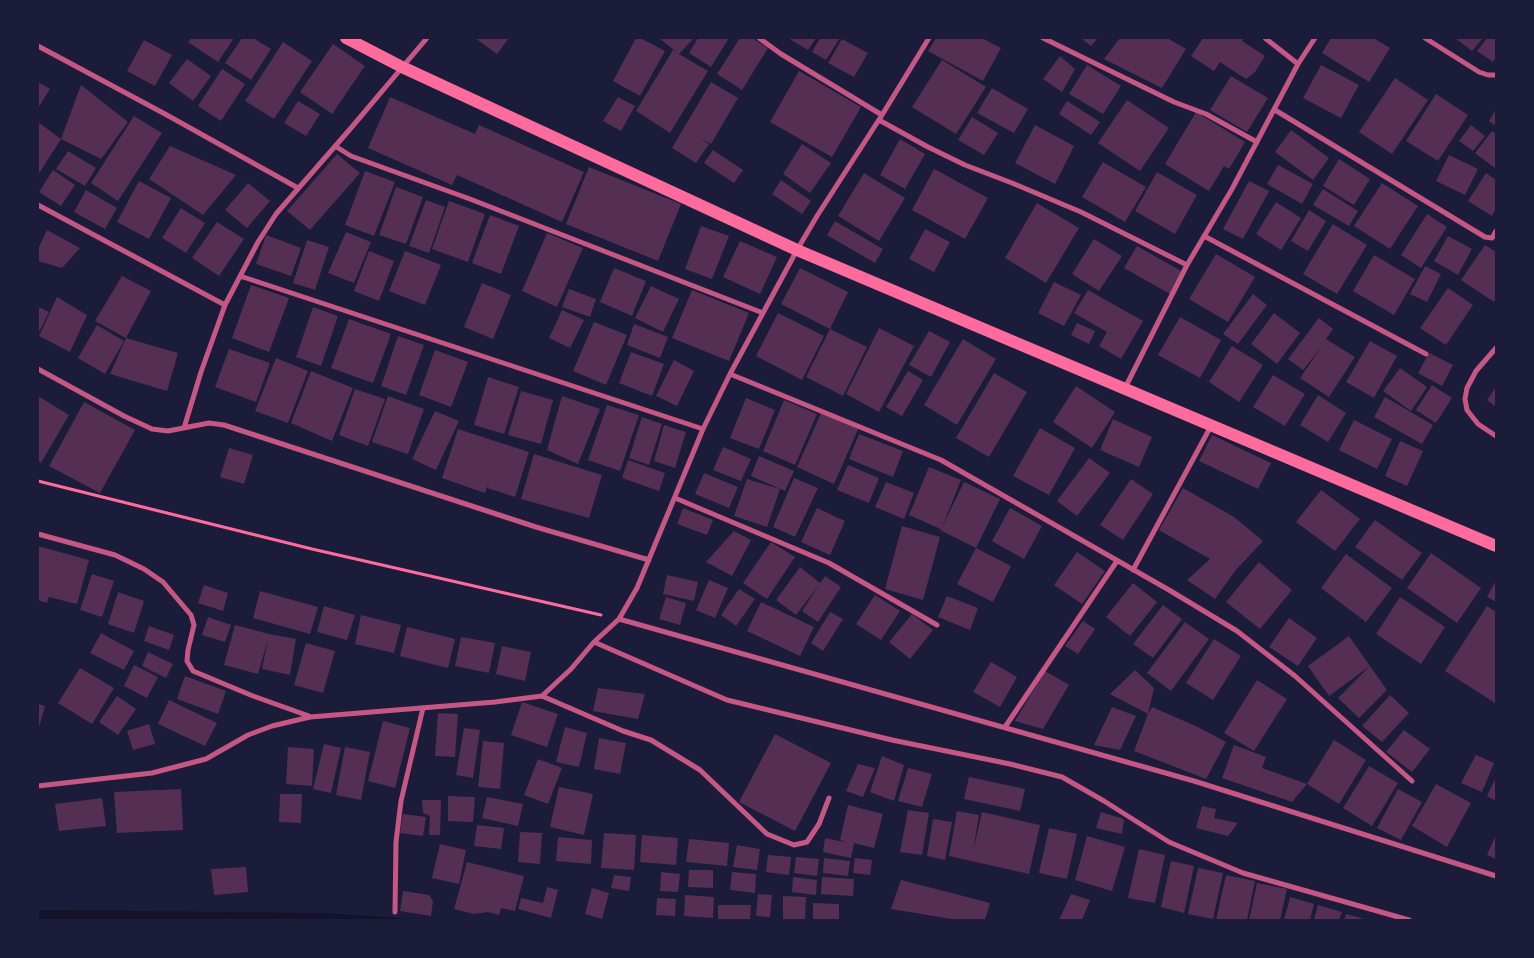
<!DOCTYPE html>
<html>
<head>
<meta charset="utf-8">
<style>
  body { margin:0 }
  #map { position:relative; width:1534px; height:958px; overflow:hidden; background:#1b1b3a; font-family:"Asap Condensed",sans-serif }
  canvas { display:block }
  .frame { position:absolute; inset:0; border:39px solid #1b1b3a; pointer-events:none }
</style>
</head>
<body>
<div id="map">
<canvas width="1534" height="958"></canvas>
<div class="frame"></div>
</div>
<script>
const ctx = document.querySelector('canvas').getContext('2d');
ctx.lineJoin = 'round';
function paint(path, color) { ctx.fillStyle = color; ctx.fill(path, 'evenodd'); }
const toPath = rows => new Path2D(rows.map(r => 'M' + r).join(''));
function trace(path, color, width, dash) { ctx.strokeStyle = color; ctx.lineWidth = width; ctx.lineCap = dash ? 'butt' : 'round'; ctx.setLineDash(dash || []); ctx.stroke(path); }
paint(toPath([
  [38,910,323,913,429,920,38,920]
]), '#12122b');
paint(toPath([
  [191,38,234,38,218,62,188,42],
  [242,38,253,38,271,49,251,80,225,63],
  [475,38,509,38,497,54],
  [636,38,640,38,665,51,640,96,613,81],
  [659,38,694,38,679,54,708,71,670,133,636,111,673,50,679,54],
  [698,38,729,38,711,67,689,53],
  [740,38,752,38,768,48,742,90,717,74],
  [788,38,816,38,808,50],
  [820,38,840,38,826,60,812,52],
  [936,38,982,38,1001,48,983,81,928,51],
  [1081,38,1098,38,1091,46],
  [1120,38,1167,38,1186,49,1162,88,1104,59],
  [1203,38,1244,38,1242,41,1265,56,1255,72,1246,79,1220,62,1214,71,1191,56],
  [1331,38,1373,38,1390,48,1369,82,1322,53],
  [1455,38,1483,38,1472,51],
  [1487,38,1496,38,1496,57,1493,62,1477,51],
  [842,39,868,53,854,77,828,63],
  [144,40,172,55,155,86,127,71],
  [283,42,312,61,274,119,245,101],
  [333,44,365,66,332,114,300,92],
  [1060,56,1075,69,1062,92,1043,79],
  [187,59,211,76,193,101,169,83],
  [942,60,986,87,956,134,912,107],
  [1087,65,1121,86,1103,114,1069,94],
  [1321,65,1359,85,1341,118,1303,98],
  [222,69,245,84,221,121,198,106],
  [799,71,861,107,832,157,770,122],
  [1231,76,1268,98,1247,132,1210,110],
  [1395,78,1428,100,1392,154,1359,132],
  [38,82,50,89,38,108],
  [711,82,738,98,711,144,700,138,709,144,696,163,672,148],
  [81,85,128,122,101,159,61,139],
  [992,88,1028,109,1014,133,977,113],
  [1436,94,1468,115,1438,161,1406,141],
  [390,97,475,134,479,125,584,172,562,222,457,175,452,185,368,148],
  [618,97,635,106,621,131,603,121],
  [1127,100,1169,128,1140,171,1098,143],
  [298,101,320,114,306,136,284,123],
  [1067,101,1100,122,1091,135,1059,114],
  [1496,109,1496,126,1489,121],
  [1196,112,1245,142,1229,169,1224,166,1209,191,1165,164],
  [134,116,162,133,118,201,91,183],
  [972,117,998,133,984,155,958,140],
  [38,122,61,139,38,175],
  [1035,125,1074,146,1055,184,1015,163],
  [1471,125,1485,136,1473,151,1459,141],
  [1291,130,1329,158,1313,180,1275,152],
  [1492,131,1496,134,1496,169,1475,153],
  [900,139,925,154,905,189,880,175],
  [802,144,831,163,810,193,783,174],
  [170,146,236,175,203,215,149,179],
  [713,150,743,170,734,183,704,163],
  [68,151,96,168,85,186,56,169],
  [337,154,360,173,310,230,287,211],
  [1449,155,1478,169,1465,195,1436,181],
  [1339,159,1370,179,1354,205,1323,186],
  [1103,162,1146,187,1125,222,1082,197],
  [1278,165,1313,184,1302,204,1267,184],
  [589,167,681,204,658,261,566,224],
  [934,169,988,198,965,239,912,210],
  [53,170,75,185,61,206,39,192],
  [365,171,395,182,374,236,345,225],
  [1157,172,1197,195,1175,234,1135,211],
  [864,173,905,198,879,241,838,216],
  [1486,173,1496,180,1496,208,1492,216,1468,201],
  [781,180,811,201,802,214,772,194],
  [139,181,171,198,149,239,117,222],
  [1249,181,1269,191,1243,239,1223,229],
  [248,183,270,201,247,228,225,210],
  [1382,183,1418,206,1390,249,1354,226],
  [396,187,423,197,406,244,379,235],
  [1323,189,1358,211,1349,226,1313,205],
  [86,190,117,208,105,229,74,212],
  [426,200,445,207,429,253,409,246],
  [449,201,485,214,468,262,432,249],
  [1276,202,1301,218,1281,250,1256,234],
  [1037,203,1079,228,1046,283,1005,258],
  [181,208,205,223,186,253,162,238],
  [1309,210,1326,221,1308,251,1291,241],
  [1427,214,1447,227,1421,268,1401,255],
  [490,215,519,226,501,274,472,263],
  [835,221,883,249,875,263,827,235],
  [217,222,244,239,219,276,192,258],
  [1333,224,1367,245,1337,294,1303,274],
  [701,226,729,236,712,279,685,269],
  [925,229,950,242,934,272,909,259],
  [47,230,80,248,62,268,38,261,38,249],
  [346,232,371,242,354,283,328,273],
  [547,233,583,248,557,307,522,291],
  [266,235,301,248,291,276,256,264],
  [1448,236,1472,249,1458,275,1434,261],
  [1094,239,1122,256,1099,291,1072,274],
  [307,240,329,247,315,290,293,283],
  [740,241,777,257,760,294,723,277],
  [1485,245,1496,252,1496,298,1494,302,1461,280],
  [1137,246,1183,272,1170,294,1124,268],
  [369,251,394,261,379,301,354,291],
  [405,251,441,265,425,305,389,291],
  [1216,254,1255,277,1228,322,1189,299],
  [1374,255,1415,279,1394,315,1353,291],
  [1425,266,1441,274,1427,302,1410,294],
  [614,268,646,281,632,316,600,302],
  [800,268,848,292,830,329,781,304],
  [122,276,151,291,126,338,95,321],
  [1054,282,1081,295,1064,326,1038,313],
  [482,283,511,295,493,339,464,327],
  [251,285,289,298,269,352,232,338],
  [651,286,679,299,663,332,635,318],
  [1448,288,1473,305,1446,345,1420,328],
  [569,289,596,299,590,317,562,307],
  [692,290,749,313,729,361,672,338],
  [1088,290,1143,321,1121,359,1099,346,1107,332,1074,313],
  [1253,294,1267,305,1238,344,1223,334],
  [57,297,87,315,70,352,39,336],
  [38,307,49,312,38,334],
  [313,307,338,316,321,366,296,357],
  [562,310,584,320,570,348,549,338],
  [778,313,824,336,802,380,756,356],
  [1274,313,1300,333,1277,364,1251,344],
  [1180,317,1221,340,1200,378,1158,355],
  [1319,318,1333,329,1326,339,1355,357,1329,397,1300,378,1322,346,1303,370,1288,359],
  [349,319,391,334,373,383,331,368],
  [594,322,627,335,606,385,573,371],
  [1077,323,1095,331,1089,344,1071,335],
  [634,324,668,337,660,358,627,345],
  [97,325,124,341,105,374,78,358],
  [879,328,914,346,879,412,846,394],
  [830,329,867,347,843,396,806,377],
  [929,331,950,342,931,377,909,365],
  [398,336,424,345,406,395,381,386],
  [126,338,178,353,167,391,110,374],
  [963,339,996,359,957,425,924,405],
  [1370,341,1397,356,1374,398,1346,382],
  [1232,346,1263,365,1239,402,1209,382],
  [229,349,270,363,256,402,215,387],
  [435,350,468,362,451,407,419,395],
  [631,352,664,364,652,396,619,383],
  [1429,353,1453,365,1442,386,1418,373],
  [276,358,308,371,288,423,255,411],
  [674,360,694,371,677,406,656,396],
  [1400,368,1427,387,1411,411,1383,391],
  [311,371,353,388,332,441,291,423],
  [908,371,923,380,902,416,886,407],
  [994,373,1027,392,989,457,956,438],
  [1273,375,1305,394,1285,426,1253,407],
  [488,377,519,387,504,434,474,425],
  [1432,385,1452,398,1436,423,1416,410],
  [1076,386,1115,412,1092,448,1053,422],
  [1496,387,1496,407,1487,400],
  [355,389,385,399,368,446,339,435],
  [521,391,553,400,541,444,508,435],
  [1318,395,1346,413,1328,442,1300,425],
  [38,396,69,415,41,463,38,461],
  [388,396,424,409,408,454,372,442],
  [562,396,600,409,578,464,547,450],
  [1385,397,1433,425,1422,444,1374,417],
  [746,398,775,410,759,449,730,438],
  [784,400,817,414,795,465,763,451],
  [84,402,135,430,100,493,49,466],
  [607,405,639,415,620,471,588,460],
  [435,411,459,421,436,470,412,459],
  [822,411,859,427,834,484,797,467],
  [642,417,662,424,649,465,629,458],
  [1113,419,1152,437,1139,467,1100,450],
  [1354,420,1392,439,1377,469,1339,450],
  [664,425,686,432,675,468,654,461],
  [1040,428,1075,448,1049,495,1013,476],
  [458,429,529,452,515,497,487,488,492,472,485,493,442,478],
  [859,434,903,451,893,477,849,459],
  [1212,435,1271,463,1258,489,1199,461],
  [1400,441,1423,451,1407,486,1385,476],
  [723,447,751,459,741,481,713,470],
  [229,448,253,455,244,484,220,477],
  [534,454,602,475,589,518,521,499],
  [759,456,794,471,785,491,751,476],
  [1089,458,1110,473,1077,516,1057,501],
  [628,460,665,473,659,491,622,478],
  [848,465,879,478,869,503,837,490],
  [929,467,961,480,942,527,964,482,1000,499,976,548,940,530,941,529,909,515],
  [704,473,738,487,729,508,695,494],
  [794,478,818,488,795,537,773,527],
  [747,479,780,489,767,527,734,516],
  [1131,479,1153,494,1123,540,1100,525],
  [886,482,914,493,904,519,875,507],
  [1183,488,1234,517,1263,541,1235,571,1215,599,1187,580,1210,559,1159,530],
  [1321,490,1360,519,1335,551,1296,522],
  [683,508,713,520,707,535,677,524],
  [817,508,845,521,830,555,801,542],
  [1010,508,1042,526,1024,559,992,541],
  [1375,520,1422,553,1402,580,1355,547],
  [902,526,940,537,923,600,885,589],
  [734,531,751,540,732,576,706,562],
  [771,542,795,557,767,599,743,583],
  [38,546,89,560,77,604,49,597,51,590,47,603,38,600],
  [976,548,1011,566,993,602,957,584],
  [1077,552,1105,571,1082,604,1054,585],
  [1431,553,1481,588,1457,623,1407,588],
  [1346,554,1392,588,1366,622,1321,588],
  [1259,562,1292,590,1260,629,1226,602],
  [800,567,820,583,825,576,841,587,818,622,802,611,819,585,796,615,776,600],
  [92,574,114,581,102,617,80,610],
  [667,575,698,582,694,601,663,594],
  [709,580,728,588,715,618,696,610],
  [1496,580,1496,602,1487,597],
  [1133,583,1157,602,1130,636,1106,617],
  [204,585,228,593,223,611,198,603],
  [739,589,755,599,736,626,721,615],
  [260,591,318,607,310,634,253,618],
  [118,592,144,601,134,633,108,624],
  [875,595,900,611,881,640,856,624],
  [947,596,978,608,970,630,938,617],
  [666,597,686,603,680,625,659,619],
  [1400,597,1445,627,1421,664,1376,634],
  [761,602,814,627,800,656,747,631],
  [1163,605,1182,619,1153,658,1133,644],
  [324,606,355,615,347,640,317,632],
  [1487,606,1496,612,1496,700,1495,703,1445,671],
  [830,612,843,619,823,651,811,643],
  [912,614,933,630,910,659,889,642],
  [361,615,401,625,394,653,355,644],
  [208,617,231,625,225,642,202,635],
  [1289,618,1317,638,1298,666,1269,647],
  [1083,621,1095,629,1078,654,1065,646],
  [1185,622,1209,639,1171,691,1147,673],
  [235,625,269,634,296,639,290,675,262,669,268,639,258,674,224,665],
  [149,626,174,635,169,650,144,641],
  [407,627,455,639,448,668,400,656],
  [101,633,134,651,124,670,90,653],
  [1349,636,1370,666,1329,696,1308,666],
  [461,637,495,643,489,673,455,666],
  [1214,639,1241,656,1213,700,1186,683],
  [306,643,335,651,323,693,294,685],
  [502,646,531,652,525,681,496,674],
  [148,652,173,664,166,678,142,666],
  [991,662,1017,677,1000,707,973,692],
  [134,665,158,677,147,698,124,686],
  [1370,666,1387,690,1359,718,1338,698],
  [80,668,114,688,92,724,58,703],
  [1135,670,1154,688,1148,714,1152,707,1198,727,1226,742,1206,779,1134,751,1148,714,1110,694],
  [1045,671,1069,685,1043,729,1015,721],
  [185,676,226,691,218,714,177,699],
  [1257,680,1287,699,1254,751,1224,733],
  [598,688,645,694,638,719,593,711],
  [1390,695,1409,713,1382,742,1362,726],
  [117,696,136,709,118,735,99,722],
  [169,700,217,723,205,746,158,724],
  [522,702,558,714,547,747,511,735],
  [38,704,45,706,38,731],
  [1112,707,1136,716,1120,750,1094,745],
  [438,713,458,714,455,757,435,756],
  [383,721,410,728,395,788,368,781],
  [149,724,155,744,133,750,127,731],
  [565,727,587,733,579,767,556,762],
  [464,728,480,730,473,778,456,775],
  [1404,730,1430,749,1412,772,1386,752],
  [775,734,831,763,795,831,739,802],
  [599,738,626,743,620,774,594,769],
  [1334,740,1366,760,1339,804,1307,784,1292,802,1222,778,1234,745,1266,757,1262,768,1307,784],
  [483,741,504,743,500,789,478,787],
  [324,744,341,748,331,793,313,789],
  [288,747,314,749,312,786,286,784],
  [345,747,370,752,361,800,336,795],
  [1476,755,1494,763,1482,792,1461,783],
  [882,756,904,765,894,801,870,792],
  [538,759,562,768,548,804,524,795],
  [858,764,875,768,863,797,846,791],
  [1369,766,1398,783,1372,826,1343,808],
  [908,768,932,774,922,807,898,801],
  [969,777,1025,789,1020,811,964,799],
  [1496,777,1496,801,1487,796],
  [1436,784,1471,803,1447,847,1412,826],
  [559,787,593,794,584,835,550,827],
  [181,789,183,830,117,833,114,792],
  [1398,789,1422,802,1401,840,1377,828],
  [280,794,302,794,301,823,279,822],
  [448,796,475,797,473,822,448,821],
  [487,797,523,804,518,826,482,818],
  [102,798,106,826,59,831,55,804],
  [422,800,441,800,440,835,429,835,430,816,423,813],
  [848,805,883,814,874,848,854,843,851,858,823,852,825,838,849,843,840,840],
  [1202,806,1216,809,1214,818,1238,823,1228,836,1196,828],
  [908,810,929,813,922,855,900,852],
  [957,811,979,815,973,851,982,812,1040,825,1029,874,949,856],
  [1101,812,1124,819,1122,834,1096,828],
  [403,814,426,817,423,836,400,833],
  [933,819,952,822,945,860,927,856],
  [477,825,504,828,501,849,474,846],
  [1049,828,1077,834,1067,879,1039,873],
  [520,832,542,833,540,864,518,862],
  [604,833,636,835,634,870,601,868],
  [1496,834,1496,859,1487,855],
  [642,835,678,838,676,865,640,862],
  [1087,836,1125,847,1112,891,1075,880],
  [558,837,592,840,591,864,556,861],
  [689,839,729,843,727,866,686,862],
  [440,844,466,850,459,884,432,878],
  [737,845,760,849,757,870,733,867],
  [1139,849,1165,855,1155,903,1128,898],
  [768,855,791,857,789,875,766,872],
  [796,857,819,859,817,876,794,873],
  [824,858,850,861,848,876,823,873],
  [855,858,872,860,870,875,853,873],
  [1171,861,1194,866,1184,913,1161,907],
  [467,862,524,876,515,911,501,908,499,915,488,912,474,914,454,909],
  [246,867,248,892,214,895,211,869],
  [1198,868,1223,873,1213,919,1188,914],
  [689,870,713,870,713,888,688,887],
  [661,872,680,874,678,892,660,891],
  [732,872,756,874,755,893,730,890],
  [614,875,631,877,629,891,611,888],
  [1226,875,1255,881,1247,920,1216,920],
  [793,877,817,880,816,895,792,892],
  [822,877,854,879,853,896,821,894],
  [901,880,990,903,985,920,958,920,891,909],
  [1257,883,1287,889,1280,920,1249,920],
  [547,887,558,890,551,918,518,909,521,898,543,903],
  [592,888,609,893,602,919,585,914],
  [403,891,429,895,433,901,431,916,400,911],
  [758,894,772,895,770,917,756,916],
  [1071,894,1090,900,1082,920,1059,920],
  [685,895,714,897,713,918,684,916],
  [783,896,806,897,805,920,783,920],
  [1290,897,1314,904,1310,920,1284,920],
  [657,898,676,899,675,916,656,915],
  [813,903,839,904,839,920,813,920],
  [718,905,751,905,750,920,718,920],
  [1318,905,1342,912,1339,920,1314,920],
  [1346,914,1368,920,1344,920]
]), '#542f53');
trace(toPath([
  [38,481,312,549,601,615]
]), '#ff6b9d', 3);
trace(toPath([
  [759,38,781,54,882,115],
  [1043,38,1174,102,1206,114,1257,142],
  [1265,38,1298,64],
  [1425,38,1479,72,1488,75,1496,75],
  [38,46,165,114,298,188],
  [1275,110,1485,237,1492,238,1496,231],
  [879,120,928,147,965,165,1012,183,1081,212,1187,265],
  [335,146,351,156,470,199,763,313],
  [38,205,225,305],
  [1204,236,1426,354],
  [240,276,703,429],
  [1496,348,1476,371,1467,388,1465,399,1467,410,1478,424,1496,436],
  [38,369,124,416,152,429,168,431,209,423,224,425,536,527,649,560],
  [730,374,941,460,1169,590,1237,631,1295,676,1412,781],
  [1125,388,1187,265,1232,189,1298,64,1315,38],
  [184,428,201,372,225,305,258,242,276,214,351,128,427,38],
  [675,498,829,563,937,625],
  [38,534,115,555,144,569,163,582,191,615,194,625,188,650,187,661,193,671,253,696,309,716],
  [1133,570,1211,426],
  [619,619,1194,781,1496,876],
  [594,642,727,700,892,740,1010,764,1062,777,1104,801,1169,842,1243,873,1409,920],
  [542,696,623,731,651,740,700,770,767,834,794,845,807,842,819,824,829,798],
  [1005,727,1117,561],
  [38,786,152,773,206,759,248,735,272,726,310,717,495,702,542,696,571,669,594,642,619,619,637,588,703,429,730,374,797,250,817,216,882,115,929,38],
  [395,912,396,842,401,801,423,708]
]), '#c65784', 5);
trace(toPath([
  [346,38,402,67,797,250,1496,546]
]), '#ff6b9d', 12);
</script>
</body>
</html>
